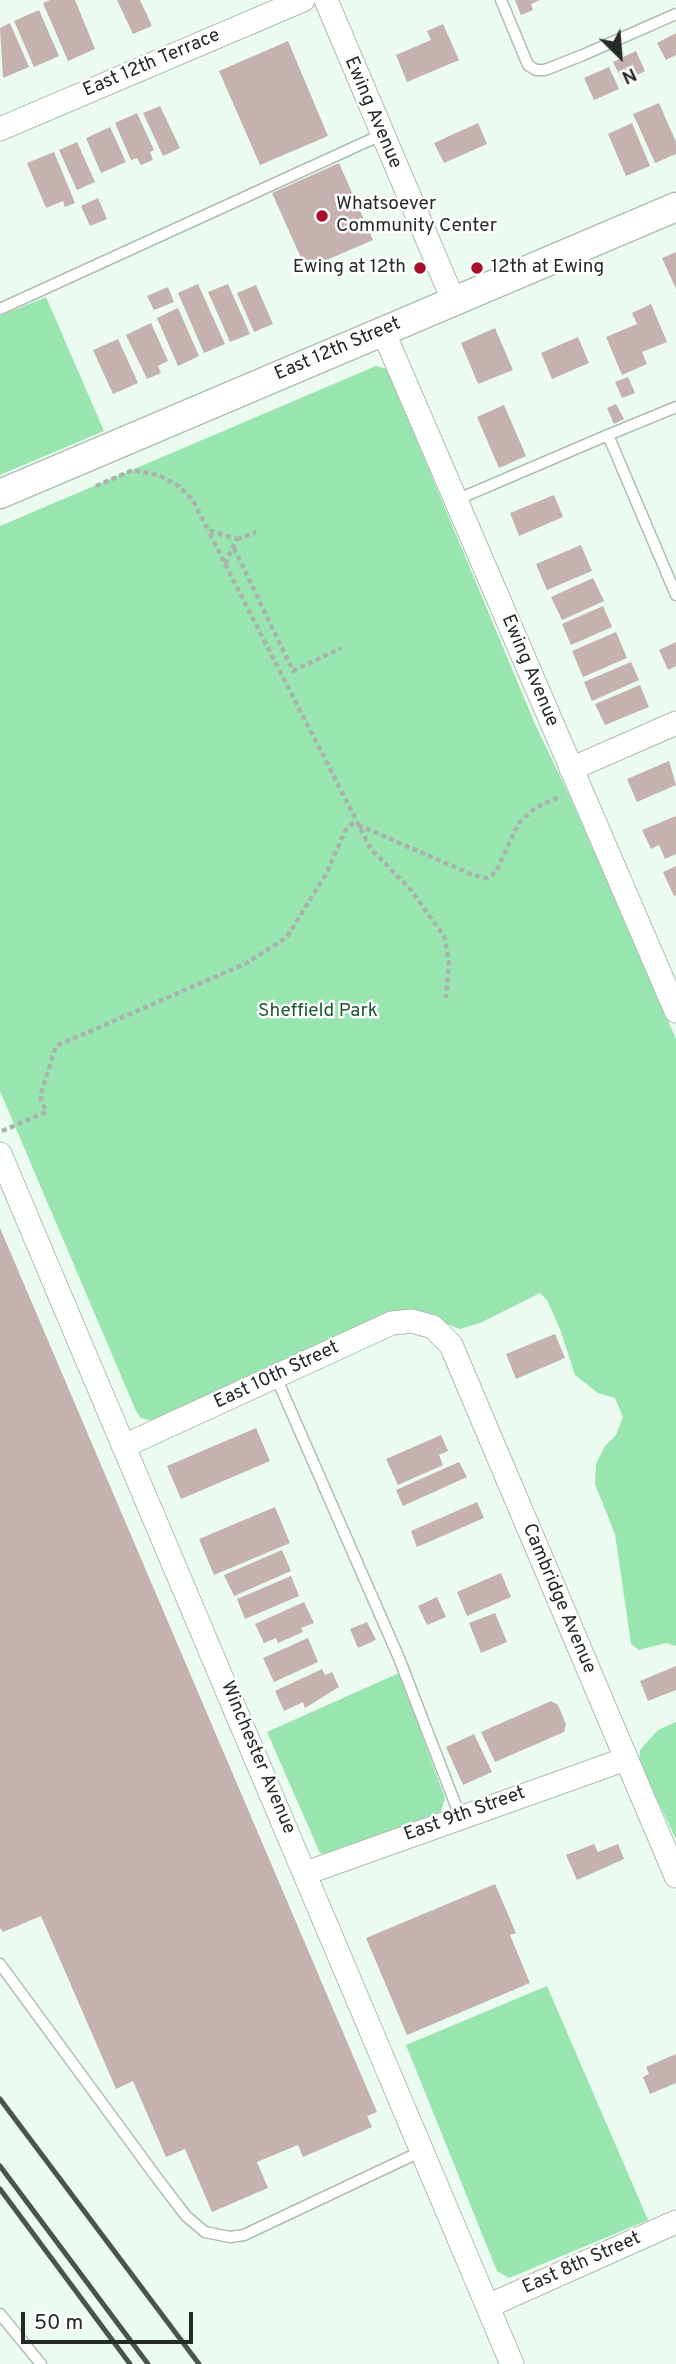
<!DOCTYPE html>
<html>
<head>
<meta charset="utf-8">
<style>
  body { margin:0 }
  #map { position:relative; width:676px; height:2364px; overflow:hidden; background:#ebfbef; font-family:Overpass,sans-serif }
  canvas { display:block }
  .north { position:absolute; left:585px; top:21px; width:70px; height:70px; -webkit-text-stroke:5px #fff; paint-order:stroke; rotate:155deg; font-size:19px; font-weight:700; line-height:28px; text-align:center; color:#252b26 }
  .north::after { content:''; display:block; margin:auto; width:24px; height:32px; background:#252b26; clip-path:polygon(50% 0,100% 100%,50% 72%,0 100%) }
  .scale { position:absolute; left:21px; top:2312px; width:172px; height:32px; box-sizing:border-box; border:4px solid #252b26; border-top:0; padding-left:9px; font-size:21px; line-height:24px; white-space:nowrap; color:#252b26; -webkit-text-stroke:5px #fff; paint-order:stroke }
</style>
</head>
<body>
<div id="map">
<canvas width="676" height="2364"></canvas>
<div class="north">N</div>
<div class="scale">50 m</div>
</div>
<script>
const ctx = document.querySelector('canvas').getContext('2d');
ctx.lineJoin = 'round';
function paint(path, color) { ctx.fillStyle = color; ctx.fill(path, 'evenodd'); }
const toPath = rows => new Path2D(rows.map(r => 'M' + r).join(''));
function trace(path, color, width, dash) { ctx.strokeStyle = color; ctx.lineWidth = width; ctx.lineCap = dash ? 'butt' : 'round'; ctx.setLineDash(dash || []); ctx.stroke(path); }
function label(font, color, halo, rows, align = 'center') {
  ctx.font = font + ' Overpass,sans-serif'; ctx.lineWidth = 5; ctx.setLineDash([]); ctx.textBaseline = 'middle'; ctx.strokeStyle = halo; ctx.fillStyle = color; for (const [text, x, y, turn = 0] of rows) {
    ctx.save(); ctx.translate(x, y); ctx.rotate((+turn || 0) * Math.PI / 180); ctx.textAlign = isNaN(turn) ? turn : align; if (halo) ctx.strokeText(text, 0, 0); ctx.fillText(text, 0, 0); ctx.restore();
  }
}
paint(toPath([
  [46,297,104,431,0,475,0,316],
  [376,366,387,369,535,724,570,797,676,1039,676,1646,666,1643,639,1650,631,1644,615,1534,595,1484,596,1464,605,1446,616,1435,623,1417,615,1398,598,1393,575,1375,560,1329,547,1300,540,1293,480,1323,460,1329,423,1315,153,1421,141,1418,136,1411,0,1091,0,526],
  [399,1673,445,1798,441,1811,429,1819,328,1855,320,1853,267,1732],
  [676,1722,676,1839,639,1762,640,1750,658,1730],
  [547,1986,648,2220,509,2278,497,2271,406,2045]
]), '#99e5af');
paint(toPath([
  [50,0,75,0,95,49,68,61,43,3],
  [117,0,140,0,152,26,133,34],
  [515,0,540,0,531,4,533,10,521,15],
  [39,10,59,56,34,67,14,21],
  [10,23,29,67,3,78,0,28],
  [443,24,459,60,407,82,396,55,431,40,427,31],
  [676,33,676,55,666,60,657,43],
  [288,41,328,136,260,165,219,71],
  [636,51,645,71,623,82,613,62],
  [609,67,619,89,594,100,584,78],
  [659,103,676,142,676,154,655,163,633,114],
  [160,106,180,148,163,156,143,113],
  [137,113,154,150,150,152,153,160,141,165,137,158,131,160,115,123],
  [478,123,487,144,444,163,434,143],
  [632,123,650,166,626,176,608,134],
  [110,127,126,162,101,173,86,138],
  [77,142,95,182,77,190,59,150],
  [54,152,75,203,65,207,63,201,46,208,27,163],
  [339,163,373,240,306,269,272,193],
  [98,198,107,219,90,226,81,206],
  [676,252,676,289,662,258],
  [198,284,225,344,204,353,178,293],
  [228,284,250,334,230,342,208,292],
  [256,285,273,324,254,332,237,293],
  [168,287,174,302,154,310,147,296],
  [651,304,667,342,642,352,647,364,622,375,606,337,637,324,632,313],
  [178,308,199,356,178,366,157,318],
  [151,323,168,361,158,366,161,373,147,379,126,335],
  [495,328,513,370,478,384,461,343],
  [578,337,589,363,552,379,541,353],
  [118,339,138,383,113,394,93,350],
  [628,377,635,393,622,398,615,382],
  [616,404,624,419,614,424,607,408],
  [504,405,526,456,499,468,477,417],
  [554,495,563,517,519,536,510,513],
  [581,545,592,571,547,590,536,564],
  [593,578,604,601,562,620,551,597],
  [603,606,612,627,571,645,562,624],
  [616,632,627,658,583,677,572,651],
  [676,642,676,666,668,670,659,650],
  [631,662,639,680,592,701,584,682],
  [640,685,649,707,605,725,595,704],
  [669,761,676,785,637,802,627,779],
  [676,816,676,854,665,859,659,845,651,849,642,830],
  [676,866,676,895,674,896,663,872],
  [0,1228,377,2112,367,2116,372,2127,303,2157,298,2145,257,2162,268,2188,212,2212,185,2149,166,2157,133,2081,116,2089,41,1916,3,1932,0,1928],
  [555,1334,565,1358,516,1379,506,1354],
  [256,1428,270,1461,181,1499,167,1466],
  [441,1435,448,1451,439,1455,443,1465,398,1485,386,1459],
  [459,1462,467,1477,403,1506,396,1490],
  [477,1502,484,1518,417,1547,411,1531],
  [275,1507,290,1543,214,1575,199,1539],
  [282,1550,291,1571,234,1596,224,1575],
  [501,1573,511,1597,467,1616,457,1592],
  [291,1576,299,1596,245,1619,237,1599],
  [437,1597,446,1617,427,1625,418,1606],
  [304,1602,314,1623,301,1628,303,1632,278,1643,276,1638,264,1643,255,1624],
  [495,1613,507,1642,481,1653,469,1623],
  [367,1622,376,1640,358,1648,350,1629],
  [308,1638,318,1662,274,1682,263,1658],
  [676,1666,676,1690,648,1701,640,1681],
  [322,1669,325,1675,332,1672,339,1687,305,1708,303,1702,284,1711,275,1691],
  [551,1701,558,1705,566,1724,564,1732,495,1762,481,1732],
  [474,1734,492,1772,463,1785,446,1747],
  [594,1844,598,1852,618,1844,624,1859,577,1880,566,1855],
  [495,1884,516,1933,510,1935,530,1983,407,2035,366,1938],
  [676,2054,676,2083,650,2094,643,2077,649,2074,646,2067]
]), '#c5b1b0');
const service = toPath([
  [501,0,528,65,536,70,545,70,583,55,676,14],
  [0,309,381,135],
  [608,435,676,407],
  [456,500,608,435,676,595],
  [276,1377,399,1658,460,1816],
  [0,1964,157,2178,186,2216,205,2232,230,2237,244,2235,422,2151],
  [0,2314,41,2364]
]);
const minor = toPath([
  [326,0,454,302],
  [0,129,303,0],
  [383,331,676,1011],
  [571,769,676,723],
  [0,1154,512,2364],
  [124,1446,392,1323,412,1321,433,1327,451,1345,676,1876],
  [306,1873,626,1759],
  [488,2306,676,2222]
]);
const tertiary = toPath([
  [0,494,676,207]
]);
trace(service, '#aebdb1', 13);
trace(minor, '#aebdb1', 25);
trace(tertiary, '#aebdb1', 31);
trace(toPath([
  [96,486,133,470,158,475,177,485,192,499,208,530,237,539,225,564,208,530],
  [237,539,256,532],
  [234,548,293,671,341,648],
  [225,564,371,849,411,890,444,936,449,960,446,998],
  [358,825,473,875,487,878,496,872,518,824,535,808,561,796],
  [2,1131,46,1112,40,1096,56,1046,245,964,287,937,326,874,345,831,356,820]
]), '#a8b4ab', 4.5, [5, 3.5]);
trace(service, '#fff', 10);
trace(minor, '#fff', 23);
trace(tertiary, '#fff', 28);
trace(toPath([
  [0,2099,199,2364],
  [0,2166,148,2364],
  [0,2189,130,2364]
]), '#4b534c', 5);
for (const [x, y, r, color] of [
  [322,216,7,"#a80f2b"],
  [420,268,7,"#a80f2b"],
  [477,268,7,"#a80f2b"]
]) { const dot = new Path2D(); dot.arc(x, y, r, 0, 2 * Math.PI); ctx.fillStyle = color; ctx.fill(dot); trace(dot, '#fff', 2.5); }
label('19px', '#252b26', '#fff', [
  ["East 12th Terrace",152,64,-23],
  ["Ewing Avenue",372,113,67],
  ["East 12th Street",338,350,-23],
  ["Ewing Avenue",529,671,67],
  ["East 10th Street",277,1376,-25],
  ["Cambridge Avenue",558,1599,67],
  ["Winchester Avenue",257,1758,67],
  ["East 9th Street",465,1815,-20],
  ["East 8th Street",582,2264,-24]
]);
label('19px', '#252b26', '#fff', [
  ["Whatsoever",336,205],
  ["Community Center",336,227],
  ["Ewing at 12th",406,268,"right"],
  ["12th at Ewing",491,268]
], 'left');
label('19px', '#1a5a33', '#fff', [
  ["Sheffield Park",318,1012]
]);
</script>
</body>
</html>
